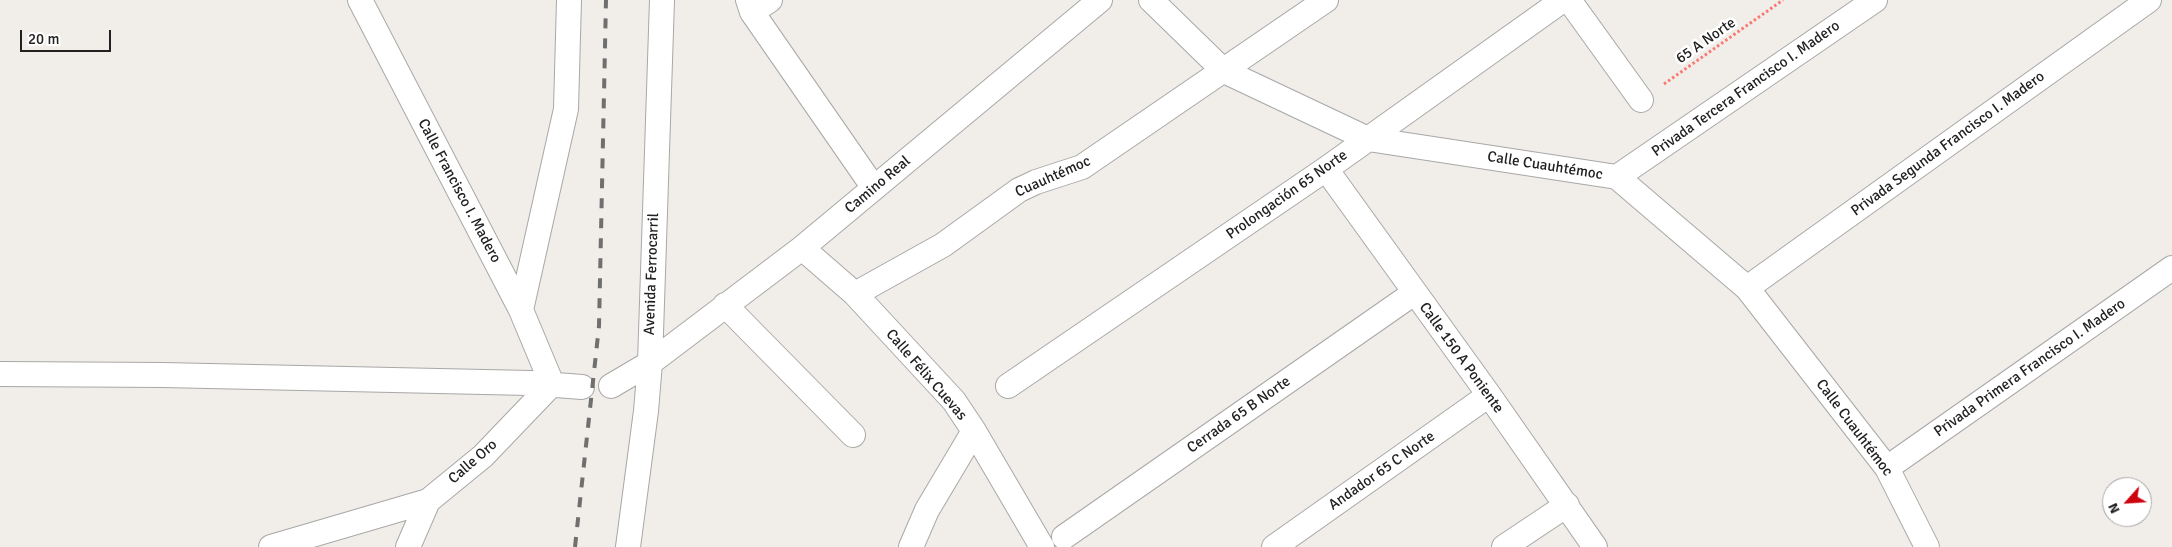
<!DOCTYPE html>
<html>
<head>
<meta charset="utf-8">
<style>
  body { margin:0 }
  #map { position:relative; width:2172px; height:547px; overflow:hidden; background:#f1ede8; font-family:Signika,sans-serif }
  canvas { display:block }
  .north { position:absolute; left:2102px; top:477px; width:50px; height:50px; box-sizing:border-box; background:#fff; border:1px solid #a6a6a6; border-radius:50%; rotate:244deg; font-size:14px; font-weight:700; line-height:20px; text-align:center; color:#212121 }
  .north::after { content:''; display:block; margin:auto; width:18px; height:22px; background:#ce030e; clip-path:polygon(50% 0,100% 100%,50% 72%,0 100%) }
  .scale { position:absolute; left:20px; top:30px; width:91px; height:22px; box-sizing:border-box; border:2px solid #212121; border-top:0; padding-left:6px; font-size:15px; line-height:18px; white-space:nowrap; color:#212121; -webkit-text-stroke:4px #fff; paint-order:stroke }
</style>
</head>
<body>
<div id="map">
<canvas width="2172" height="547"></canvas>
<div class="north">N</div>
<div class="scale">20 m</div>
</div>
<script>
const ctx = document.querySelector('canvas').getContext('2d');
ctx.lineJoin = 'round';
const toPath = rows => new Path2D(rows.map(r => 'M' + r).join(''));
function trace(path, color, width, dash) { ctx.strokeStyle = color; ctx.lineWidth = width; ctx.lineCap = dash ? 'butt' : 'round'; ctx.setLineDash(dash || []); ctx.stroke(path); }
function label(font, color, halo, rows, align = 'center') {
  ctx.font = font + ' Signika,sans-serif'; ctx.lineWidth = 5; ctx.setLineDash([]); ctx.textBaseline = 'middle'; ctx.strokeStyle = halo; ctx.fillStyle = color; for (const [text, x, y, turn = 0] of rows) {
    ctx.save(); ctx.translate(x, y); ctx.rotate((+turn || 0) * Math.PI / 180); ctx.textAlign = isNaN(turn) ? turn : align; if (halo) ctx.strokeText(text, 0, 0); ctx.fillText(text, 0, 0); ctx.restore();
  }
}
const minor = toPath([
  [360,0,521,310,552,384],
  [748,0,752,12,874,188],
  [1151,0,1224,71,1368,139,1617,177,1747,288,1887,468,1927,547],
  [1569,0,1641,100],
  [752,12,770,0],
  [1326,169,1489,395,1595,547],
  [1617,177,1875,0],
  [802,248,855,294,954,401,974,431,1042,547],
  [1747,288,2149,0],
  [855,294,943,245,1019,190,1036,182,1082,167,1326,0],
  [725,305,853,435],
  [521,310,566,109,569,0],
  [0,374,163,375,530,383,582,387],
  [611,386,650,363,802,248,1100,0],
  [1008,386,1326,169,1563,0],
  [1887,468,2172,268],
  [1064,537,1414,293],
  [271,547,428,501],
  [408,547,428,501,483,456,552,384],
  [628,547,646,411,650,363,662,0],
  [911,547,927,510,974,431],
  [1274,547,1489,395],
  [1504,547,1567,505]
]);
trace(minor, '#a8a8a8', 26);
trace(toPath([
  [1664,84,1783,0]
]), '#f87872', 3, [2.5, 2.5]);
trace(minor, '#fff', 24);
trace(toPath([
  [575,547,599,326,606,0]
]), '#6f6f6f', 4, [10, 10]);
label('15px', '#212121', '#fff', [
  ["65 A Norte",1706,41,-35],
  ["Privada Tercera Francisco I. Madero",1746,89,-35],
  ["Privada Segunda Francisco I. Madero",1948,144,-36],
  ["Calle Cuauhtémoc",1545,166,9],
  ["Cuauhtémoc",1053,177,-24],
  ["Camino Real",878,185,-40],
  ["Calle Francisco I. Madero",459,191,62],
  ["Prolongación 65 Norte",1287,195,-35],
  ["Avenida Ferrocarril",652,274,-88],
  ["Calle 150 A Poniente",1461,358,54],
  ["Privada Primera Francisco I. Madero",2030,368,-35],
  ["Calle Félix Cuevas",926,375,49],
  ["Cerrada 65 B Norte",1239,415,-35],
  ["Calle Cuauhtémoc",1854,428,53],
  ["Calle Oro",473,462,-41],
  ["Andador 65 C Norte",1382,471,-35]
]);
</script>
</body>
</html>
